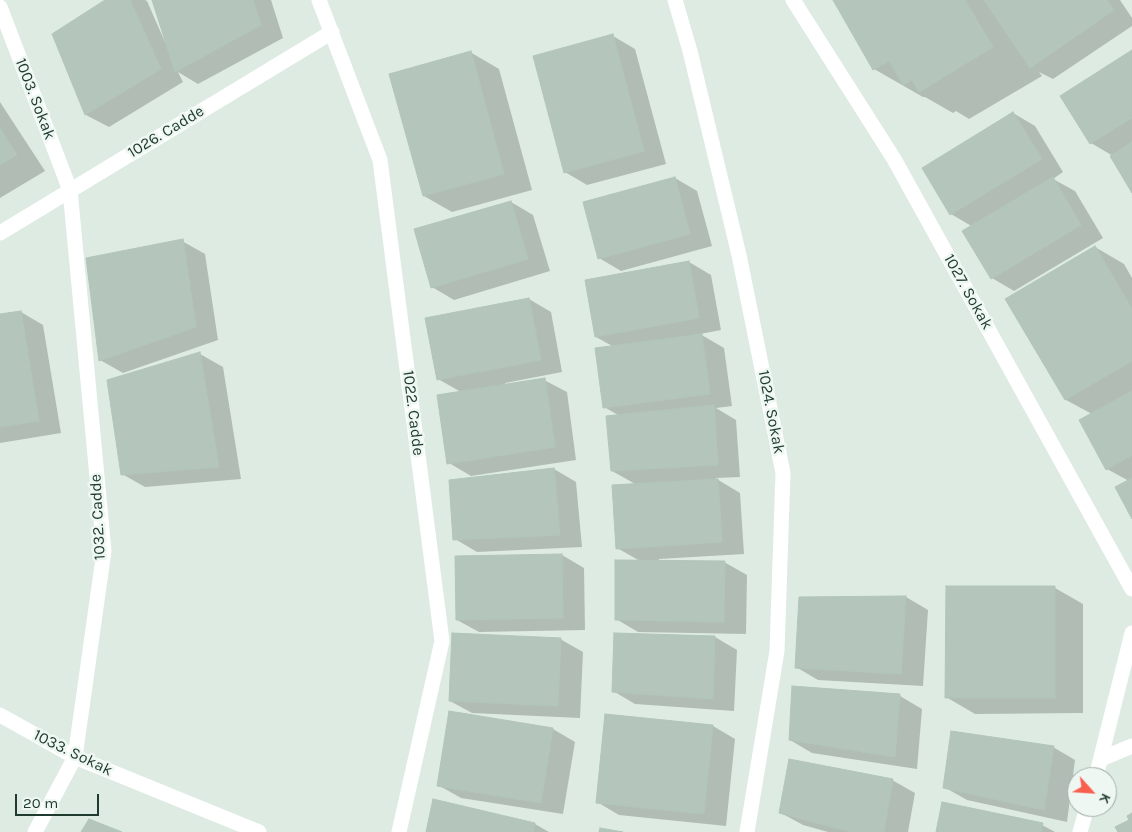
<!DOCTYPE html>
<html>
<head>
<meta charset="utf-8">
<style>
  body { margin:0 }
  #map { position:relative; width:1132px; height:832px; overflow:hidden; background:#deebe3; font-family:Karla,sans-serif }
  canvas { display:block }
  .north { position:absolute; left:1067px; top:767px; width:50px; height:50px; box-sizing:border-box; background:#eff7f2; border:1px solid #9caca4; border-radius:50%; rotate:116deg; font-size:14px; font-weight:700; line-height:20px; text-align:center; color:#1f3b2f }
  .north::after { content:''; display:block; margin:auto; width:18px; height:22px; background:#f95f4e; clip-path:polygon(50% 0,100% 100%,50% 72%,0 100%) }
  .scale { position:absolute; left:15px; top:794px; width:84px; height:22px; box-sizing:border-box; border:2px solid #1f3b2f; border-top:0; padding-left:6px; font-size:15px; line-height:18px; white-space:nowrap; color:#1f3b2f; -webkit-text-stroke:4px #eff7f2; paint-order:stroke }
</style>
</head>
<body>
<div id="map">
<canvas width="1132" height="832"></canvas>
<div class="north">K</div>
<div class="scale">20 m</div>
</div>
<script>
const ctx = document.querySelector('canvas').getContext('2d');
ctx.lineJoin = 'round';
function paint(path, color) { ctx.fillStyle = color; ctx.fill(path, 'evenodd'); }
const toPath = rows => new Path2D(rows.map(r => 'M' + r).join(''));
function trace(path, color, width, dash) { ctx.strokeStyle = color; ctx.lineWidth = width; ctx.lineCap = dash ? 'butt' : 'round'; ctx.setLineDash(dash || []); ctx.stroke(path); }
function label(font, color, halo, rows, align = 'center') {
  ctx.font = font + ' Karla,sans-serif'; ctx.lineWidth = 5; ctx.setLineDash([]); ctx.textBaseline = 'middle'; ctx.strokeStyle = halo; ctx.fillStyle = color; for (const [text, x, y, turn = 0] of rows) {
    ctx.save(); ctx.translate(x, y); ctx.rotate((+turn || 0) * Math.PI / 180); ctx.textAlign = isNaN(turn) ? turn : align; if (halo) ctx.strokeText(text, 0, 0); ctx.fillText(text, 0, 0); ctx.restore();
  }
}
paint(toPath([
  [107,0,145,0,147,1,165,42,167,41,153,0,271,0,283,38,198,84,178,72,183,82,109,127,86,115,53,35],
  [834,0,1120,0,1132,18,1132,26,1053,79,1039,72,1042,76,969,119,956,111,953,113,925,97,923,97,874,69],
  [613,36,635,49,666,164,587,185,565,172],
  [470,52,499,69,532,190,452,212,424,196],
  [1132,52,1132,190,1113,156,1091,143],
  [0,102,45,171,0,198],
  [1013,113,1035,126,1063,172,1053,179,1075,191,1103,238,1014,291,992,278,973,227,951,214,923,168],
  [675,178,697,191,712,246,621,271,599,258],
  [511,202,533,215,550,271,454,300,432,287],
  [182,241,205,254,218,340,123,373,100,360],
  [1095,247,1124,264,1132,278,1132,517,1129,481,1107,469,1092,414,1066,400,1007,299],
  [689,262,711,275,721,330,700,334,724,348,732,406,716,408,736,420,740,477,715,478,740,493,744,554,659,559,659,561,724,562,747,575,746,634,638,632,616,619,640,561,617,548,637,485,612,471,620,416,604,407,614,347,596,337],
  [529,299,551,312,562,372,505,383,506,385,544,380,567,392,576,460,471,476,449,463,461,392,438,379],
  [21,312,43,325,61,433,0,443,0,316],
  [200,354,223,367,241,479,145,487,122,474,109,381],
  [554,469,576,482,582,547,477,552,455,539],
  [562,555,584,568,585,630,479,632,457,620],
  [1055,588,1083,604,1083,713,975,714,946,697],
  [906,597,928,610,923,686,818,680,796,667,801,598],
  [715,637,737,650,734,711,635,704,613,691],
  [560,639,583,652,580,718,472,713,450,701],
  [900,696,922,709,917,769,812,753,790,740],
  [713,726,735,739,726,826,619,815,597,802],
  [553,729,575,742,563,814,461,798,438,785],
  [1053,747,1075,760,1067,822,967,800,944,787],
  [892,780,915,793,908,832,828,832,803,825,781,813],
  [434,801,535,824,549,832,427,832],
  [1042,825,1055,832,937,832]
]), '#0003');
const building = toPath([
  [105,0,130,0,161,69,85,115,52,34,105,0],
  [152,0,253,0,261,25,175,72,152,0],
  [833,0,965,0,993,47,919,92,912,80,903,85,889,61,873,70,833,0],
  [984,0,1107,0,1114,10,1030,68,984,0],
  [613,34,644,151,564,173,533,56,613,34],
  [1132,50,1132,118,1090,144,1060,96,1132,50],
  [471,51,504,174,423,196,389,74,471,51],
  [1013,112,1042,159,950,215,922,168,1013,112],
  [0,128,17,155,0,165,0,128],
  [1132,142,1132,193,1110,156,1132,142],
  [675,177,690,234,598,259,583,202,675,177],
  [1053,177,1081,225,991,279,962,231,1053,177],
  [511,201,528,259,431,288,414,229,511,201],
  [183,239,196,327,99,361,86,258,183,239],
  [1095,246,1132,309,1132,361,1065,400,1005,299,1095,246],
  [689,261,699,318,595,337,585,280,689,261],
  [529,298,541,360,437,380,425,318,529,298],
  [21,311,39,421,0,427,0,314,21,311],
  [702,334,710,394,603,408,595,348,702,334],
  [200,352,219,467,121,475,107,380,200,352],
  [545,378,555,447,447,464,437,395,545,378],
  [1132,391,1132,455,1106,470,1079,420,1132,391],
  [714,405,718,465,611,471,606,416,714,405],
  [554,468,560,535,453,540,449,480,554,468],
  [1132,478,1132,519,1115,487,1132,478],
  [718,479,722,542,616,549,612,485,718,479],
  [562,554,563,618,456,620,455,556,562,554],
  [615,560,725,561,724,622,615,620,615,560],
  [946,586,1055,586,1055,698,945,698,946,586],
  [906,596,901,674,795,668,799,597,906,596],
  [452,633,561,638,558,706,449,701,452,633],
  [614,633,715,636,713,699,612,692,614,633],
  [792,686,900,694,895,757,789,740,792,686],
  [449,711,553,728,541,803,437,786,449,711],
  [605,714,713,725,704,814,596,803,605,714],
  [951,731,1054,746,1044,810,943,788,951,731],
  [789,759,893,779,884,832,851,832,779,813,789,759],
  [433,799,535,823,533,832,426,832,433,799],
  [942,802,1043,823,1041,832,936,832,942,802],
  [1132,813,1132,832,1118,832,1115,827,1129,820,1127,816,1132,813],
  [89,819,122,832,81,832,89,819],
  [600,828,623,832,599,832,600,828]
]);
paint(building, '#b4c6bc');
trace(building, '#b1c5b9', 1);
trace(toPath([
  [319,0,380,160,442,641,399,832],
  [675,0,690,51,739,255,783,473,777,651,747,832],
  [793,0,894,159,1132,589],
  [0,7,70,190,104,551,75,757,35,832],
  [0,233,332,32],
  [0,715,75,757,259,832],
  [1101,759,1132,746],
  [1096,777,1132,633],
  [1080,832,1087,807]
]), '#fff', 15);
label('16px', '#1f3b2f', '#eff7f2', [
  ["1003. Sokak",35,99,69],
  ["1026. Cadde",166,132,-31],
  ["1027. Sokak",968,292,61],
  ["1024. Sokak",771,412,79],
  ["1022. Cadde",413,413,83],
  ["1032. Cadde",98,517,-93],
  ["1033. Sokak",73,753,26]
]);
</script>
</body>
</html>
